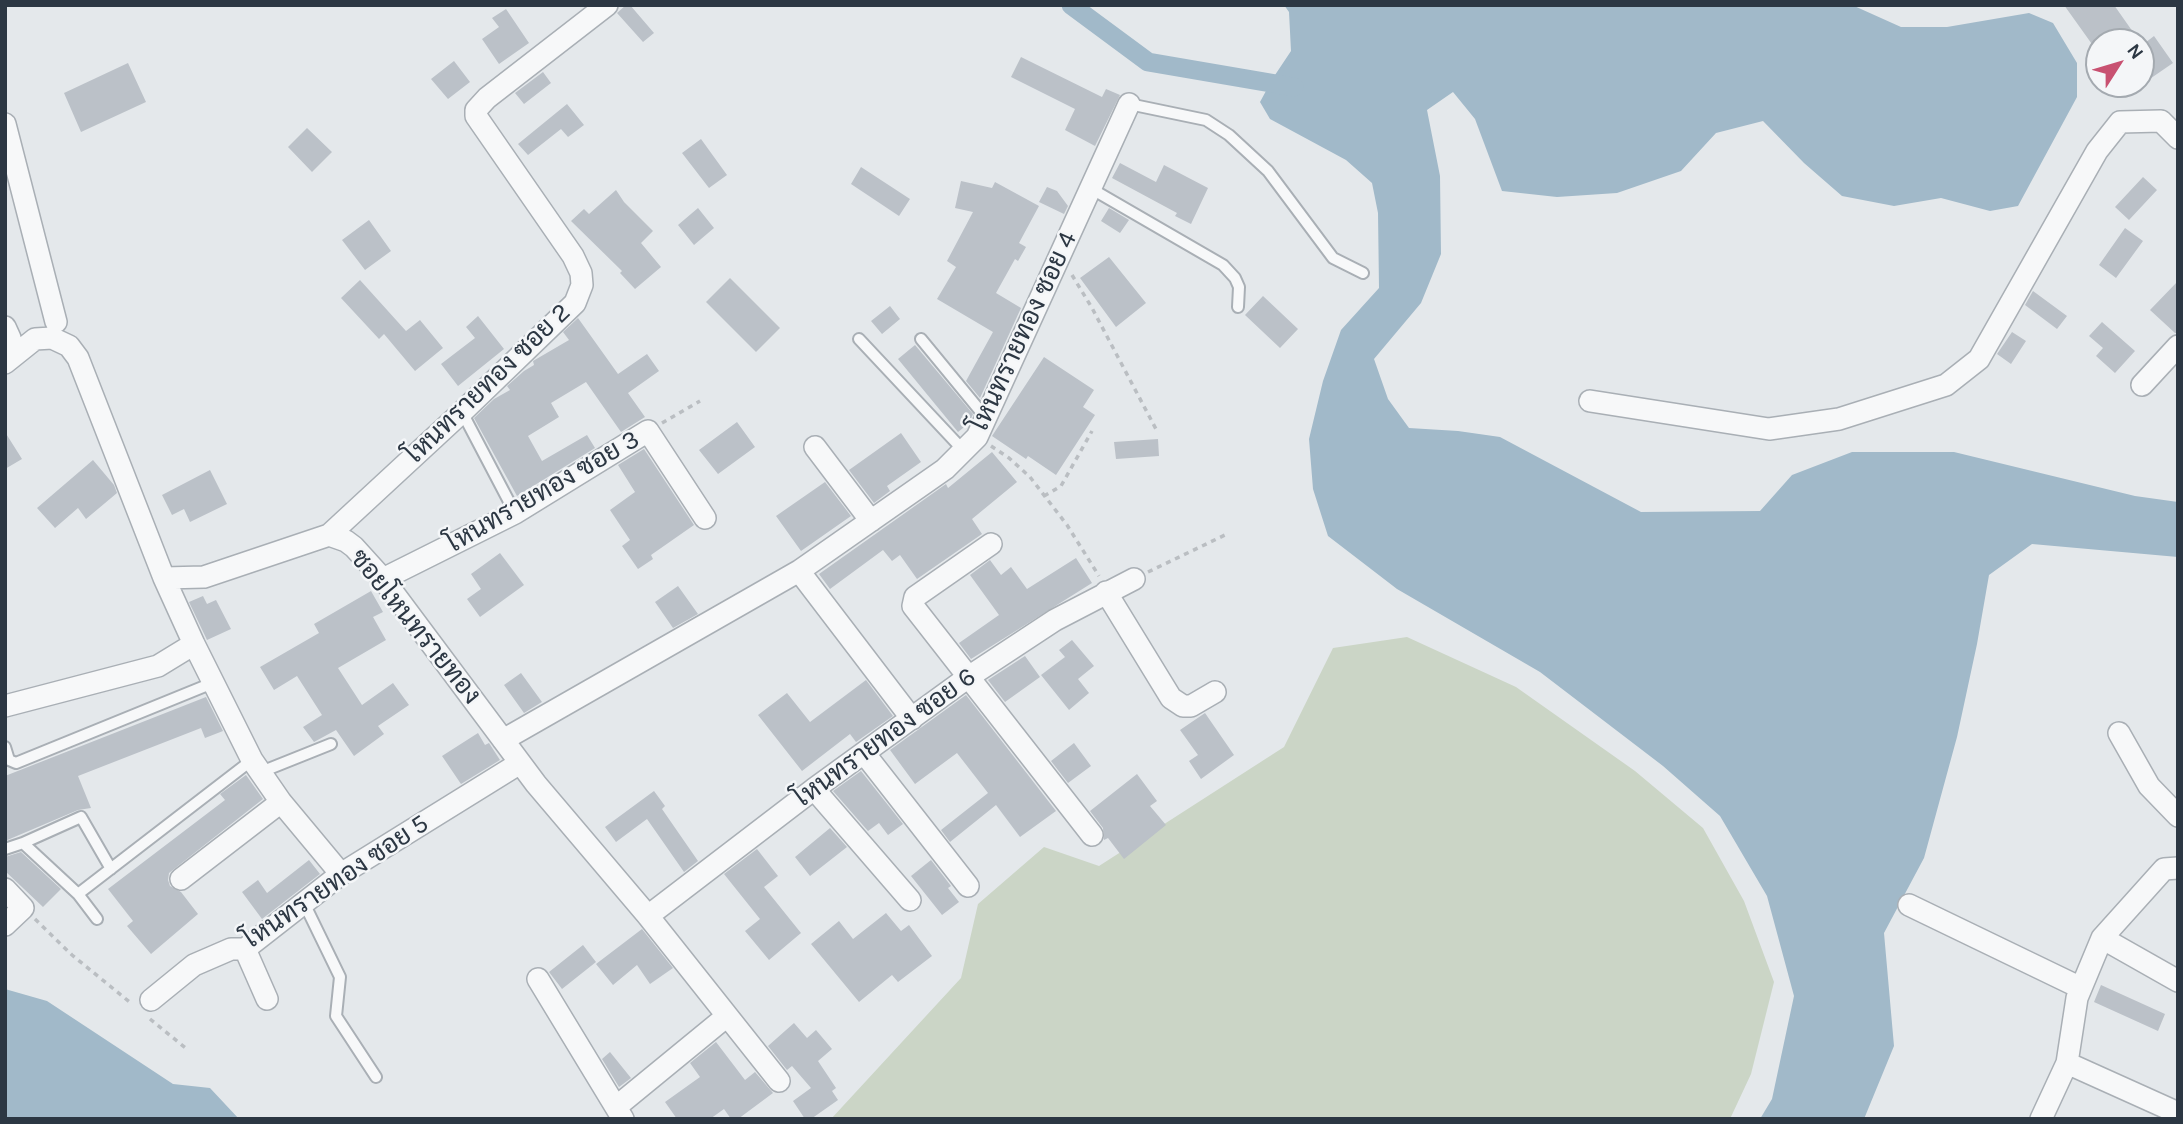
<!DOCTYPE html>
<html>
<head>
<meta charset="utf-8">
<style>
  body { margin:0 }
  #map { position:relative; width:2183px; height:1124px; overflow:hidden; background:#e4e8eb; font-family:Karla,sans-serif }
  canvas { display:block }
  .frame { position:absolute; inset:0; border:7px solid #2c3743; pointer-events:none }
  .north { position:absolute; left:2085px; top:28px; width:70px; height:70px; box-sizing:border-box; background:#f4f6f8; border:2px solid #a4aab0; border-radius:50%; rotate:53deg; font-size:19px; font-weight:700; line-height:28px; text-align:center; color:#2c3743 }
  .north::after { content:''; display:block; margin:auto; width:24px; height:32px; background:#c85171; clip-path:polygon(50% 0,100% 100%,50% 72%,0 100%) }
</style>
</head>
<body>
<div id="map">
<canvas width="2183" height="1124"></canvas>
<div class="frame"></div>
<div class="north">N</div>
</div>
<script>
const ctx = document.querySelector('canvas').getContext('2d');
ctx.lineJoin = 'round';
function paint(path, color) { ctx.fillStyle = color; ctx.fill(path, 'evenodd'); }
const toPath = rows => new Path2D(rows.map(r => 'M' + r).join(''));
function trace(path, color, width, dash) { ctx.strokeStyle = color; ctx.lineWidth = width; ctx.lineCap = dash ? 'butt' : 'round'; ctx.setLineDash(dash || []); ctx.stroke(path); }
function label(font, color, halo, rows, align = 'center') {
  ctx.font = font + ' Karla,Sarabun,sans-serif'; ctx.lineWidth = 5; ctx.setLineDash([]); ctx.textBaseline = 'middle'; ctx.strokeStyle = halo; ctx.fillStyle = color; for (const [text, x, y, turn = 0] of rows) {
    ctx.save(); ctx.translate(x, y); ctx.rotate((+turn || 0) * Math.PI / 180); ctx.textAlign = isNaN(turn) ? turn : align; if (halo) ctx.strokeText(text, 0, 0); ctx.fillText(text, 0, 0); ctx.restore();
  }
}
paint(toPath([
  [1407,637,1516,687,1635,771,1703,828,1744,901,1774,982,1751,1074,1730,1119,831,1119,961,978,978,904,1044,847,1099,866,1284,747,1333,648]
]), '#cbd5c6');
paint(toPath([
  [1284,5,1852,5,1901,27,1947,27,2029,13,2053,23,2077,63,2077,97,2018,206,1990,211,1941,198,1894,206,1842,196,1804,163,1763,121,1716,133,1681,171,1617,193,1557,197,1502,191,1475,119,1453,92,1427,110,1440,176,1441,254,1421,303,1374,359,1388,399,1409,428,1458,431,1500,437,1641,512,1760,511,1792,475,1852,452,1954,452,2135,496,2178,502,2178,557,2032,544,1989,575,1977,644,1957,737,1924,858,1884,933,1894,1046,1864,1119,1760,1119,1772,1099,1794,996,1767,896,1720,816,1663,766,1540,672,1397,589,1328,536,1313,489,1309,439,1323,381,1341,330,1379,288,1378,213,1372,183,1346,160,1270,119,1260,102,1273,78,1291,51,1289,12],
  [5,989,47,1001,173,1084,210,1088,239,1119,5,1119]
]), '#a1b9c9');
trace(toPath([
  [1071,5,1148,62,1294,87]
]), '#a1b9c9', 19);
paint(toPath([
  [626,5,630,5,654,33,643,42,617,13],
  [2064,5,2114,5,2140,42,2099,42,2094,47],
  [506,9,529,43,499,64,482,39,499,27,492,18],
  [2154,36,2173,63,2141,85,2141,46],
  [1021,57,1102,97,1106,89,1120,95,1095,146,1065,130,1075,109,1011,77],
  [454,61,470,82,448,99,431,79],
  [128,63,146,102,81,132,64,93],
  [543,72,551,83,524,104,515,93],
  [567,104,584,125,568,137,561,129,528,155,518,144],
  [307,128,332,152,312,172,288,147],
  [701,139,727,175,709,188,682,153],
  [1120,163,1156,182,1164,165,1208,188,1191,224,1175,216,1177,213,1112,178],
  [861,167,910,199,899,216,851,184],
  [2143,177,2157,190,2129,220,2115,207],
  [961,181,992,188,995,182,1039,206,1019,243,1026,247,1018,261,1015,259,996,293,1021,308,980,398,966,381,993,332,937,299,956,267,947,261,973,212,955,208],
  [1047,187,1057,191,1068,206,1064,214,1039,202],
  [616,190,624,202,653,231,641,243,661,267,635,289,620,273,622,271,571,221,584,209,589,214],
  [698,208,714,228,694,245,678,225],
  [1109,208,1129,220,1120,233,1101,221],
  [369,220,391,251,365,270,342,240],
  [2125,228,2143,241,2116,278,2099,265],
  [1109,257,1146,303,1116,327,1080,278],
  [730,278,780,328,756,352,706,302],
  [360,280,406,331,420,320,443,348,415,371,384,334,379,339,341,298],
  [2178,281,2178,333,2175,333,2150,310],
  [2033,291,2067,316,2057,329,2025,305],
  [1263,296,1298,329,1280,348,1245,315],
  [890,306,900,319,882,334,871,321],
  [478,316,504,349,458,386,441,364,475,338,466,327],
  [578,318,618,374,647,354,659,371,628,393,645,417,621,432,586,382,551,403,559,417,528,436,542,461,587,435,595,448,517,496,474,418,494,399,510,390,507,386,524,371,534,365,533,361,569,340,563,332],
  [2102,322,2135,351,2115,373,2096,356,2103,348,2089,336],
  [2012,332,2026,341,2011,364,1997,354],
  [915,345,973,414,970,421,962,416,968,424,958,432,898,359],
  [1044,357,1094,390,1083,407,1095,415,1056,475,1028,456,1026,459,992,436],
  [737,422,755,447,718,474,699,450],
  [5,432,22,459,5,469],
  [901,433,921,462,887,486,890,491,874,503,849,470],
  [1158,439,1159,456,1116,459,1114,442],
  [644,449,694,525,651,555,653,559,638,569,622,546,630,540,610,510,635,492,618,465],
  [992,452,1017,482,972,519,982,534,917,579,900,555,892,561,883,550,830,589,819,574,946,484,948,488],
  [93,460,114,485,117,493,86,519,78,508,55,528,37,508],
  [210,470,227,504,190,522,184,509,172,515,162,495],
  [825,482,851,516,801,551,776,516],
  [500,553,524,585,480,617,467,599,481,589,471,574],
  [1076,558,1092,583,971,659,959,643,999,615,970,575,990,560,1001,575,1011,567,1027,589],
  [678,586,698,614,673,628,655,602],
  [371,591,383,612,373,617,386,640,338,668,362,705,393,683,409,705,378,726,384,734,354,756,336,730,314,742,303,727,322,715,297,676,274,690,260,667,319,633,314,624],
  [203,596,207,604,216,600,231,629,207,640,189,602],
  [1072,640,1094,666,1078,679,1089,693,1069,710,1041,675,1065,657,1059,650],
  [1025,656,1040,677,1005,702,988,680],
  [521,673,542,702,524,713,504,685],
  [866,680,893,716,856,742,850,734,802,771,758,715,787,693,810,722],
  [966,695,1056,811,1020,837,996,805,950,842,941,830,988,793,957,753,915,784,890,750],
  [206,697,223,731,205,738,201,728,78,776,91,808,78,810,5,841,5,776],
  [1205,713,1234,755,1201,779,1189,761,1198,755,1180,730],
  [478,733,485,745,489,743,500,760,461,784,442,756],
  [1074,743,1091,766,1068,783,1051,761],
  [861,771,903,824,888,835,879,823,868,831,833,791],
  [1137,774,1157,801,1150,806,1166,825,1124,859,1108,838,1104,840,1103,828,1090,811],
  [246,775,263,799,169,873,168,880,170,886,181,892,198,914,151,954,127,926,133,921,108,889,225,800,220,794],
  [654,791,665,806,662,809,698,861,684,872,647,819,616,842,605,827],
  [830,828,847,847,810,876,795,857],
  [757,849,778,876,764,887,801,933,769,960,745,931,760,919,724,874],
  [21,852,61,889,43,907,5,871,5,857],
  [309,860,320,874,262,919,242,892,258,880,267,893],
  [931,860,951,886,948,888,959,902,942,915,911,876],
  [886,913,901,931,909,925,932,956,898,982,892,975,859,1002,811,944,839,921,853,939],
  [642,929,673,968,650,984,637,965,613,985,596,964],
  [583,945,596,962,562,989,549,972],
  [2101,985,2165,1014,2158,1031,2094,1002],
  [794,1023,807,1038,816,1030,832,1049,818,1061,836,1088,832,1091,838,1100,811,1119,805,1119,793,1101,811,1088,792,1066,787,1070,768,1046],
  [716,1042,745,1080,755,1072,773,1093,738,1119,731,1119,724,1109,710,1119,677,1119,665,1102,700,1077,690,1063],
  [610,1052,631,1078,619,1087,602,1059]
]), '#bbc1c8');
const lane = toPath([
  [1129,104,1206,120,1229,135,1268,171,1333,258,1363,273],
  [1090,188,1223,265,1235,278,1239,287,1238,307],
  [859,339,964,451],
  [921,339,986,418],
  [462,412,515,513],
  [5,747,9,760,16,763,215,682],
  [261,772,331,744],
  [23,843,81,817,111,869],
  [5,849,23,843,78,894,252,760],
  [78,894,97,919],
  [304,903,340,977,336,1016,376,1077]
]);
const street = toPath([
  [5,124,56,322],
  [5,327,10,338],
  [5,363,35,339,52,338,69,346,78,358,164,578,194,644,252,760,281,802,341,874],
  [2142,385,2178,346],
  [1590,401,1769,429,1839,419,1946,385,1979,359,2097,151,2120,122,2161,121,2178,138],
  [815,447,871,521],
  [329,535,462,412,575,303,582,285,581,273,573,256,476,116,476,110,487,98,607,5],
  [991,544,915,597,913,606,1092,835],
  [799,571,912,719],
  [164,578,204,577,329,535,346,541,354,547,383,579,536,784,648,916,779,1081],
  [383,579,515,513,648,431,705,518],
  [1106,592,1171,698,1183,706,1191,706,1215,692],
  [5,706,158,666,194,644],
  [2119,733,2149,786,2178,816],
  [503,740,799,571,945,469,977,437,1129,104],
  [864,753,968,886],
  [814,789,910,900],
  [181,879,281,802],
  [5,889,23,908,5,925],
  [1909,905,2081,988],
  [648,916,814,789,967,678,1055,620,1134,579],
  [2102,938,2178,981],
  [245,949,267,999],
  [538,979,623,1119],
  [151,1000,194,965,231,949,245,949,341,874,520,763],
  [2067,1063,2178,1113],
  [616,1107,727,1016],
  [2041,1119,2067,1063,2077,998,2102,938,2164,869,2178,868]
]);
trace(lane, '#a9afb5', 14);
trace(street, '#a9afb5', 24);
trace(toPath([
  [1072,275,1092,308,1157,431],
  [662,423,700,401],
  [991,446,1009,458,1030,477,1067,525,1099,576],
  [1044,496,1061,486,1092,431],
  [1148,572,1225,535],
  [35,919,72,955,132,1004],
  [150,1019,188,1050]
]), '#babec2', 3.5, [5, 5]);
trace(lane, '#f7f8f9', 10);
trace(street, '#f7f8f9', 21);
label('26px', '#2c3743', '#f4f6f8', [
  ["โหนทรายทอง ซอย 4",1024,332,-65],
  ["โหนทรายทอง ซอย 2",488,384,-44],
  ["โหนทรายทอง ซอย 3",543,492,-30],
  ["ซอยโหนทรายทอง",415,627,51],
  ["โหนทรายทอง ซอย 6",885,738,-36],
  ["โหนทรายทอง ซอย 5",336,882,-34]
]);
</script>
</body>
</html>
